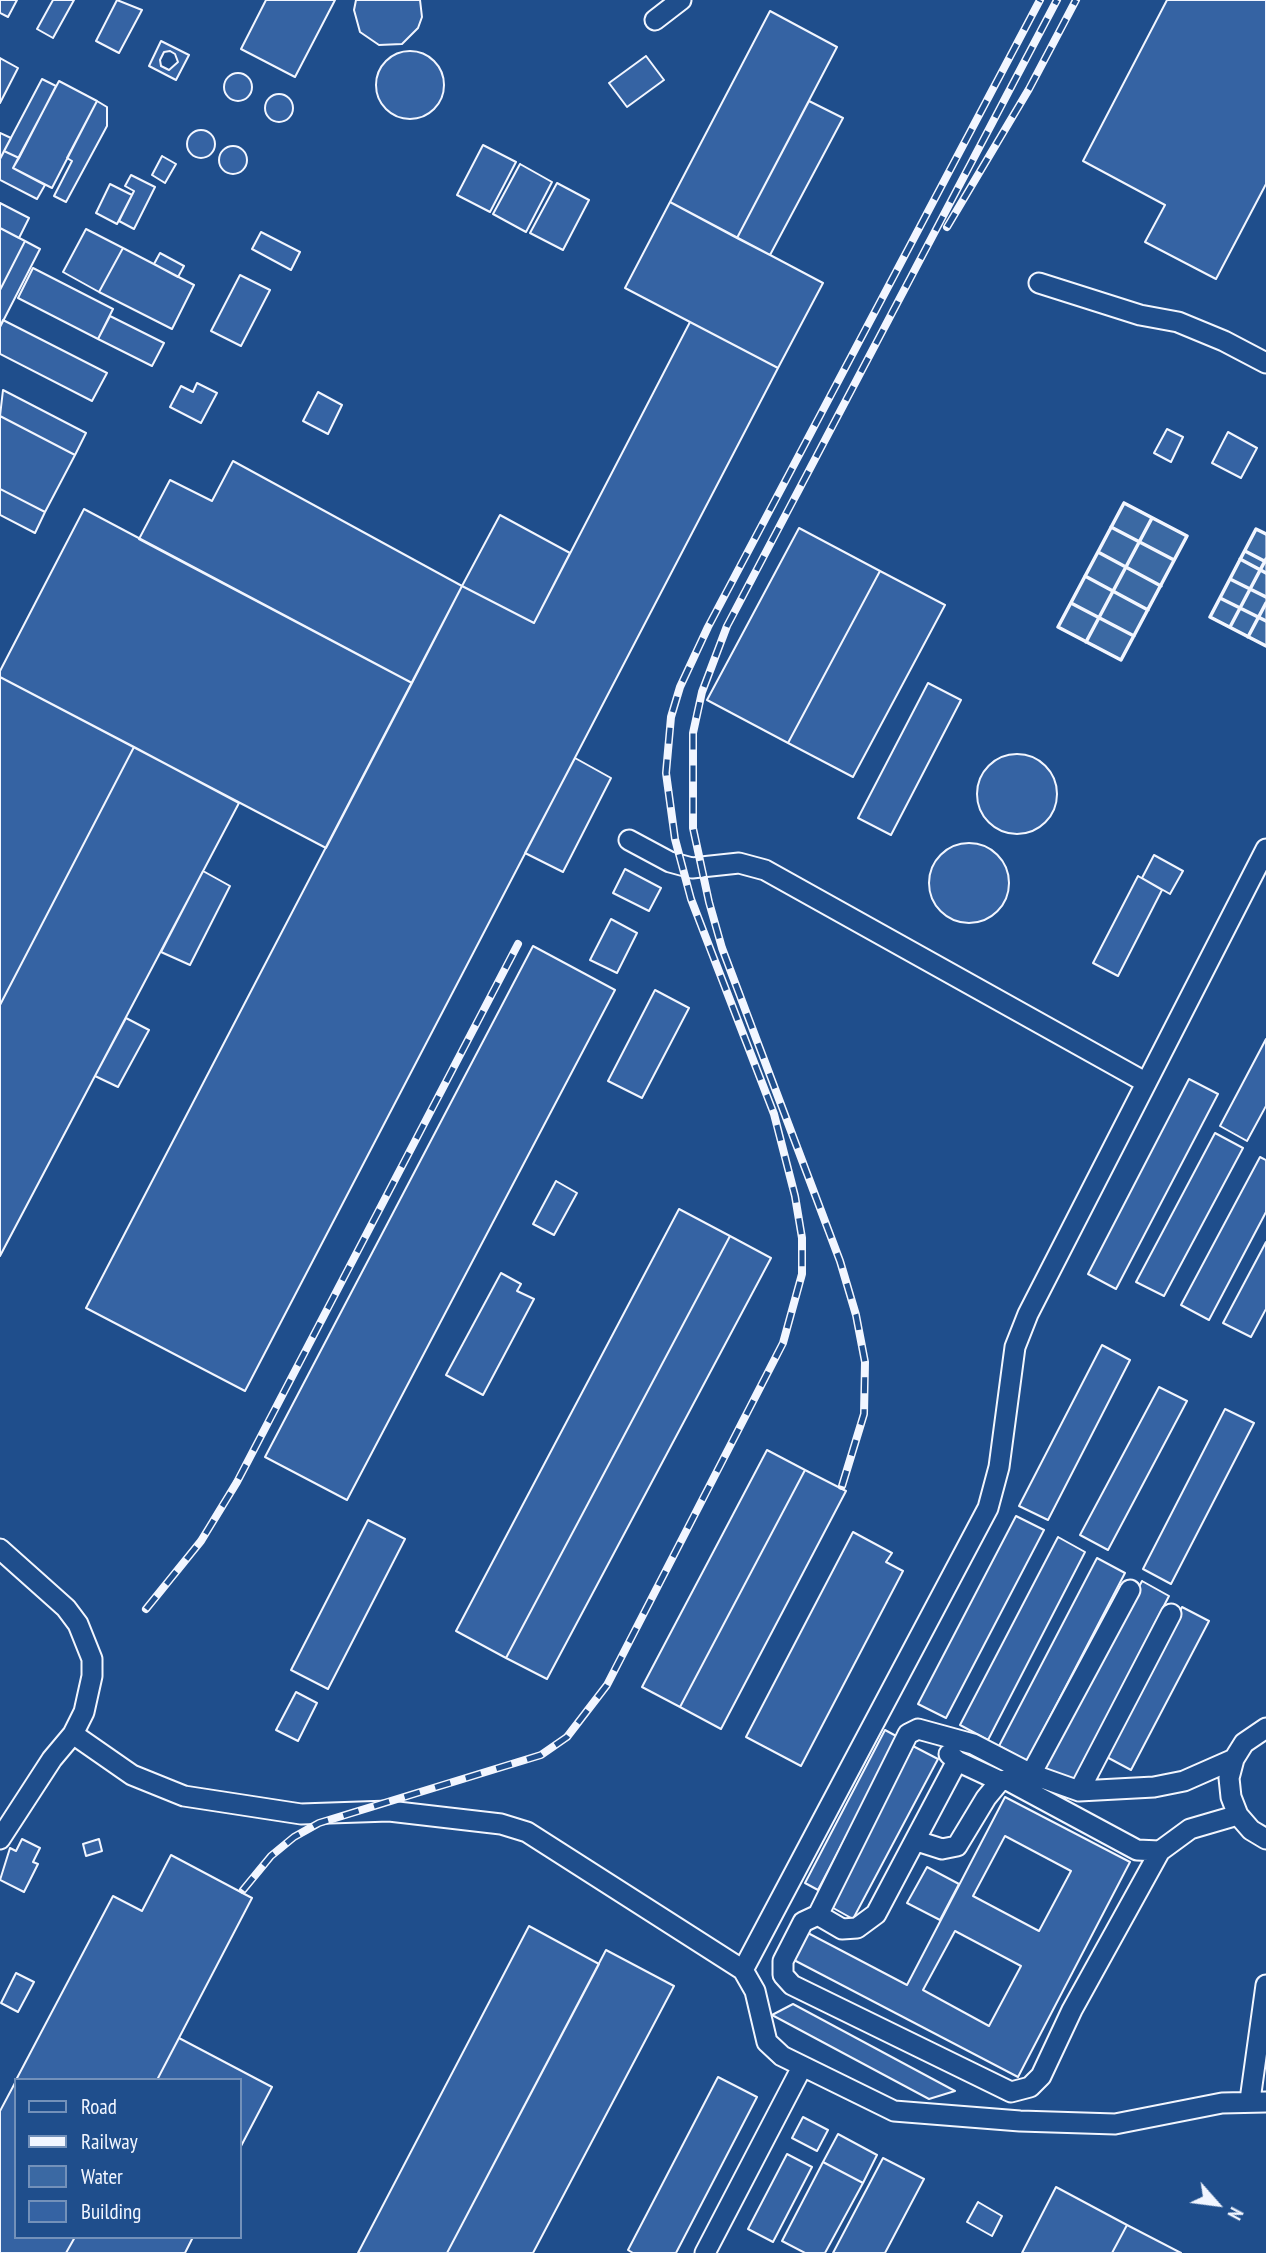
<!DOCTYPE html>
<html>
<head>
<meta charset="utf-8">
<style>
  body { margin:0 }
  #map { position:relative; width:1266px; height:2253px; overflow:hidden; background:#1f4e8c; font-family:"PT Sans Narrow",sans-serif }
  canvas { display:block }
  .legend { position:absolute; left:14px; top:2078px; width:228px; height:161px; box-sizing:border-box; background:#1f4e8c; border:2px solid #7391ba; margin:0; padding:9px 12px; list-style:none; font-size:21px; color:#f2f6ff }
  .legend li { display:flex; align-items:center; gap:14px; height:35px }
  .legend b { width:35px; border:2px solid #7391ba }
  .north { position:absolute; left:1182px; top:2169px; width:70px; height:70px; -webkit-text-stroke:5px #1f4e8c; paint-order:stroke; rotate:118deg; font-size:19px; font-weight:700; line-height:28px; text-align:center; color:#f2f6ff }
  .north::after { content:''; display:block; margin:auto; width:24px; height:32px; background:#f2f6ff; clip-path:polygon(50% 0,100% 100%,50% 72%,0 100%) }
</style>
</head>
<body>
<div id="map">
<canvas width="1266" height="2253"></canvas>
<ul class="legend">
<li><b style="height:9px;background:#1f4e8c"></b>Road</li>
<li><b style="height:9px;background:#f2f6ff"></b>Railway</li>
<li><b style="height:19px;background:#3b69a3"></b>Water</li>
<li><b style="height:19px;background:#3563a3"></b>Building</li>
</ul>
<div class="north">N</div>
</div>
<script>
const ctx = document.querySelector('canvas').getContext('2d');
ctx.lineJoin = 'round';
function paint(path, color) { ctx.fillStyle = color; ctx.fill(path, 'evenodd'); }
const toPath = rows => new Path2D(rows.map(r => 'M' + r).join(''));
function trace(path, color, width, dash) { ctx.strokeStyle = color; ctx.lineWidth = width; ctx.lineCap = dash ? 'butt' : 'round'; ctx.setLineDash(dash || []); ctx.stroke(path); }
const water = toPath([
  [1124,503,1187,536,1121,660,1058,627,1124,503],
  [1256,529,1266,534,1266,646,1210,617,1256,529]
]);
paint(water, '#3b69a3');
trace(water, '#a8bbd7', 2);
const building = toPath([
  [0,0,17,0,8,17,0,13,0,0],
  [53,0,74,0,53,38,37,29,53,0],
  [117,0,142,10,119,53,96,41,117,0],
  [266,0,335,0,295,77,241,49,266,0],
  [356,0,420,0,422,17,418,28,402,44,379,45,360,32,354,10,356,0],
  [1167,0,1266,0,1266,184,1216,279,1145,242,1165,205,1083,161,1167,0],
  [770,11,837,47,737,238,670,202,770,11],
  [161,41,189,55,176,80,149,66,161,41],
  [170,51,175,54,178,62,169,70,161,66,160,60,164,52,170,51],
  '376 85a34 34 0 1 1 68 0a34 34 0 1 1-68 0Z',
  [646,56,664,80,627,107,609,83,646,56],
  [0,58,18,68,0,103,0,58],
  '224 87a14 14 0 1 1 28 0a14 14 0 1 1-28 0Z',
  [42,79,56,86,19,158,4,151,42,79],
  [59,81,97,101,52,188,13,168,59,81],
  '265 108a14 14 0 1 1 28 0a14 14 0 1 1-28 0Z',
  [97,101,107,107,107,126,66,202,54,196,72,161,67,158,97,101],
  [809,101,843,118,770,255,737,238,809,101],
  '187 144a14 14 0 1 1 28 0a14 14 0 1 1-28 0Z',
  [0,133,11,138,0,159,0,133],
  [483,145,516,162,490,212,457,195,483,145],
  '219 160a14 14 0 1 1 28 0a14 14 0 1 1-28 0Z',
  [4,151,19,158,13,168,45,185,37,199,0,180,0,159,4,151],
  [162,156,176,164,165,183,152,175,162,156],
  [520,164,552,182,526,232,493,214,520,164],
  [131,175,155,187,134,229,119,221,134,191,125,186,131,175],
  [557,183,589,200,563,250,530,233,557,183],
  [110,184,132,195,117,224,96,213,110,184],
  [670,202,823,283,778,368,625,288,670,202],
  [0,203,29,218,19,238,0,228,0,203],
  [0,228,25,241,0,290,0,228],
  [86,229,123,248,99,292,63,272,86,229],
  [261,232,300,252,291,270,252,249,261,232],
  [25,241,40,249,0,327,0,290,25,241],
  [123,248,194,285,172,329,99,292,123,248],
  [160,253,184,266,178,277,154,264,160,253],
  [33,268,113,309,98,339,18,298,33,268],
  [240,275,270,290,241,346,211,331,240,275],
  [110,316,164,343,152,366,98,339,110,316],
  [3,320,107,373,92,401,0,354,0,327,3,320],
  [690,322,778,368,245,1391,86,1308,462,586,534,623,690,322],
  [197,383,217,393,201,423,170,407,181,386,193,392,197,383],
  [3,390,86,433,75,455,0,416,3,390],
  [318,392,342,405,328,434,303,421,318,392],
  [0,416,75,455,45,512,0,489,0,416],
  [1167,429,1183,437,1171,462,1154,453,1167,429],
  [1228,432,1257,448,1241,478,1212,463,1228,432],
  [233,461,462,586,412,683,139,539,170,480,212,501,233,461],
  [0,489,45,512,35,533,0,515,0,489],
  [84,509,412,683,326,848,0,677,0,671,84,509],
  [500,515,570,553,534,623,462,586,500,515],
  [799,528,880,571,788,743,707,700,799,528],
  [880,571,945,605,853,777,788,743,880,571],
  [0,677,134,747,0,1005,0,677],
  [928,683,961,700,891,835,858,818,928,683],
  [134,747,239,803,0,1256,0,1005,134,747],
  '977 794a40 40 0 1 1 80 0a40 40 0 1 1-80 0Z',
  [575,758,611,778,563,872,525,853,575,758],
  '929 883a40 40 0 1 1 80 0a40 40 0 1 1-80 0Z',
  [1154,855,1183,871,1170,894,1142,878,1154,855],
  [625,869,661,888,649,911,613,893,625,869],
  [203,871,230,886,190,965,161,952,203,871],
  [1138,876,1162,890,1118,976,1093,963,1138,876],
  [611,919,637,933,617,973,590,960,611,919],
  [533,946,615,990,347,1500,265,1457,533,946],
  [655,990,689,1008,642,1098,608,1081,655,990],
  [126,1018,149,1030,118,1087,95,1076,126,1018],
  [1266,1039,1266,1106,1247,1141,1220,1126,1266,1039],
  [1189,1079,1218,1094,1116,1289,1088,1274,1189,1079],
  [1215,1133,1243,1148,1164,1296,1136,1282,1215,1133],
  [1260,1157,1266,1160,1266,1212,1209,1320,1181,1305,1260,1157],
  [556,1181,577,1193,554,1235,533,1224,556,1181],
  [679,1209,730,1236,506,1658,456,1631,679,1209],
  [730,1236,771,1258,547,1679,506,1658,730,1236],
  [1266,1242,1266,1309,1251,1337,1223,1323,1266,1242],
  [501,1273,521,1284,517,1291,534,1299,483,1395,446,1375,501,1273],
  [1102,1345,1130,1360,1048,1520,1019,1506,1102,1345],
  [1159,1387,1187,1401,1108,1550,1080,1535,1159,1387],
  [1225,1409,1254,1423,1171,1584,1143,1569,1225,1409],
  [767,1450,805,1470,680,1707,642,1687,767,1450],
  [805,1470,846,1491,721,1729,680,1707,805,1470],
  [1016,1516,1044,1530,946,1718,918,1704,1016,1516],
  [368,1520,405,1539,328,1689,291,1670,368,1520],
  [853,1532,892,1553,886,1562,903,1571,801,1766,746,1737,853,1532],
  [1058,1537,1085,1552,988,1740,960,1725,1058,1537],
  [1097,1558,1125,1573,1027,1761,999,1746,1097,1558],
  [1142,1581,1169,1596,1072,1784,1044,1770,1142,1581],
  [1182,1607,1209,1621,1131,1770,1103,1755,1182,1607],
  [296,1692,317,1703,298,1741,276,1730,296,1692],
  [885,1730,898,1737,818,1890,805,1883,885,1730],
  [911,1745,938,1759,853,1919,826,1904,911,1745],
  [1005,1797,1130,1862,1018,2077,792,1959,806,1932,907,1985,1005,1797],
  [1005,1836,1071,1871,1039,1931,973,1896,1005,1836],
  [955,1931,1021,1966,989,2026,923,1990,955,1931],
  [22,1839,40,1848,33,1862,38,1864,24,1892,0,1880,10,1848,16,1851,22,1839],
  [99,1839,102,1851,86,1856,83,1844,99,1839],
  [171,1855,252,1898,157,2080,16,2080,113,1896,142,1911,171,1855],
  [927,1867,959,1884,940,1920,907,1903,927,1867],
  [529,1926,599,1964,447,2253,358,2253,529,1926],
  [606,1950,674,1986,533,2253,447,2253,606,1950],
  [16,1973,34,1982,18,2012,1,2003,16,1973],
  [793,2004,955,2091,929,2099,772,2015,793,2004],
  [179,2038,272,2087,240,2148,240,2080,157,2080,179,2038],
  [718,2077,757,2097,676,2253,633,2253,628,2250,718,2077],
  [16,2081,16,2237,75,2237,66,2253,0,2253,0,2111,16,2081],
  [803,2117,828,2130,817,2151,792,2138,803,2117],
  [838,2134,877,2155,863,2183,823,2162,838,2134],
  [787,2154,812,2167,773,2242,748,2229,787,2154],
  [883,2158,924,2179,885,2253,833,2253,883,2158],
  [823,2162,863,2183,825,2253,805,2253,782,2241,823,2162],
  [1056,2187,1127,2225,1112,2253,1022,2253,1056,2187],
  [978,2202,1002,2216,992,2236,967,2222,978,2202],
  [1127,2225,1181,2253,1112,2253,1127,2225],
  [75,2237,193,2237,185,2253,66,2253,75,2237]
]);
paint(building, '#3563a3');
trace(building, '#f2f6ff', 2);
const minor = toPath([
  [655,20,681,0],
  [1039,283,1140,315,1178,322,1224,341,1266,363],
  [629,840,670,862,692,868,739,863,765,870,1145,1082],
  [0,1549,66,1608,78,1624,92,1659,92,1676,84,1712,73,1734,52,1759,0,1839],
  [1266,1728,1244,1743,1234,1759,1229,1778,1231,1797,1238,1815,1251,1830,1266,1839],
  [73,1734,132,1775,184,1796,301,1814,389,1811,501,1824,527,1832,743,1970,755,1991,767,2042,782,2056,894,2111,1020,2121,1115,2124,1222,2103,1266,2102],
  [949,1754,957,1761,1000,1781],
  [957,1761,876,1914,857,1928,842,1929,818,1915,803,1922,783,1961,783,1975,792,1985,1011,2092,1030,2087,1041,2076,1072,2010,1160,1851,1190,1829,1238,1815],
  [1031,1774,1130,1590],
  [1079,1791,1171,1614],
  [917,1841,942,1849,957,1846,986,1798,1000,1781,1007,1780,1137,1850,1160,1851],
  [818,1915,908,1734,918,1729,973,1744,1031,1774,1079,1791,1154,1787,1184,1781,1234,1759],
  [743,1970,988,1508,999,1467,1015,1347,1028,1314,1266,849],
  [1250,2100,1266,1985],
  [705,2253,802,2067]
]);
trace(minor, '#f2f6ff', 23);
trace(minor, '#1f4e8c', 19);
const rail = toPath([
  [947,227,1029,89,1076,0],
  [842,1486,864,1414,865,1362,856,1315,840,1261,722,948,709,902,693,828,693,733,702,692,727,626,1057,0],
  [146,1609,201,1541,237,1482,518,944],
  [243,1890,271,1856,294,1837,319,1823,541,1755,567,1737,607,1685,783,1343,802,1274,802,1238,795,1196,774,1114,691,899,675,839,666,773,671,717,680,687,708,627,1040,0]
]);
trace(rail, '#f2f6ff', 8);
trace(rail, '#1f4e8c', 5, [16]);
trace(toPath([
  [1124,503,1187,536,1121,660,1058,627,1124,503],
  [1111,527,1174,560],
  [1266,534,1256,529,1210,617,1266,646],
  [1245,551,1266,562],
  [1098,552,1161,586],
  [1240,559,1266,573],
  [1085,576,1148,610],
  [1230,579,1266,597],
  [1220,598,1266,621],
  [1071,603,1134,636],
  [1230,627,1266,559],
  [1248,637,1266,603],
  [1086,642,1152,518]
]), '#f2f6ff', 3.5);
</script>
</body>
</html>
